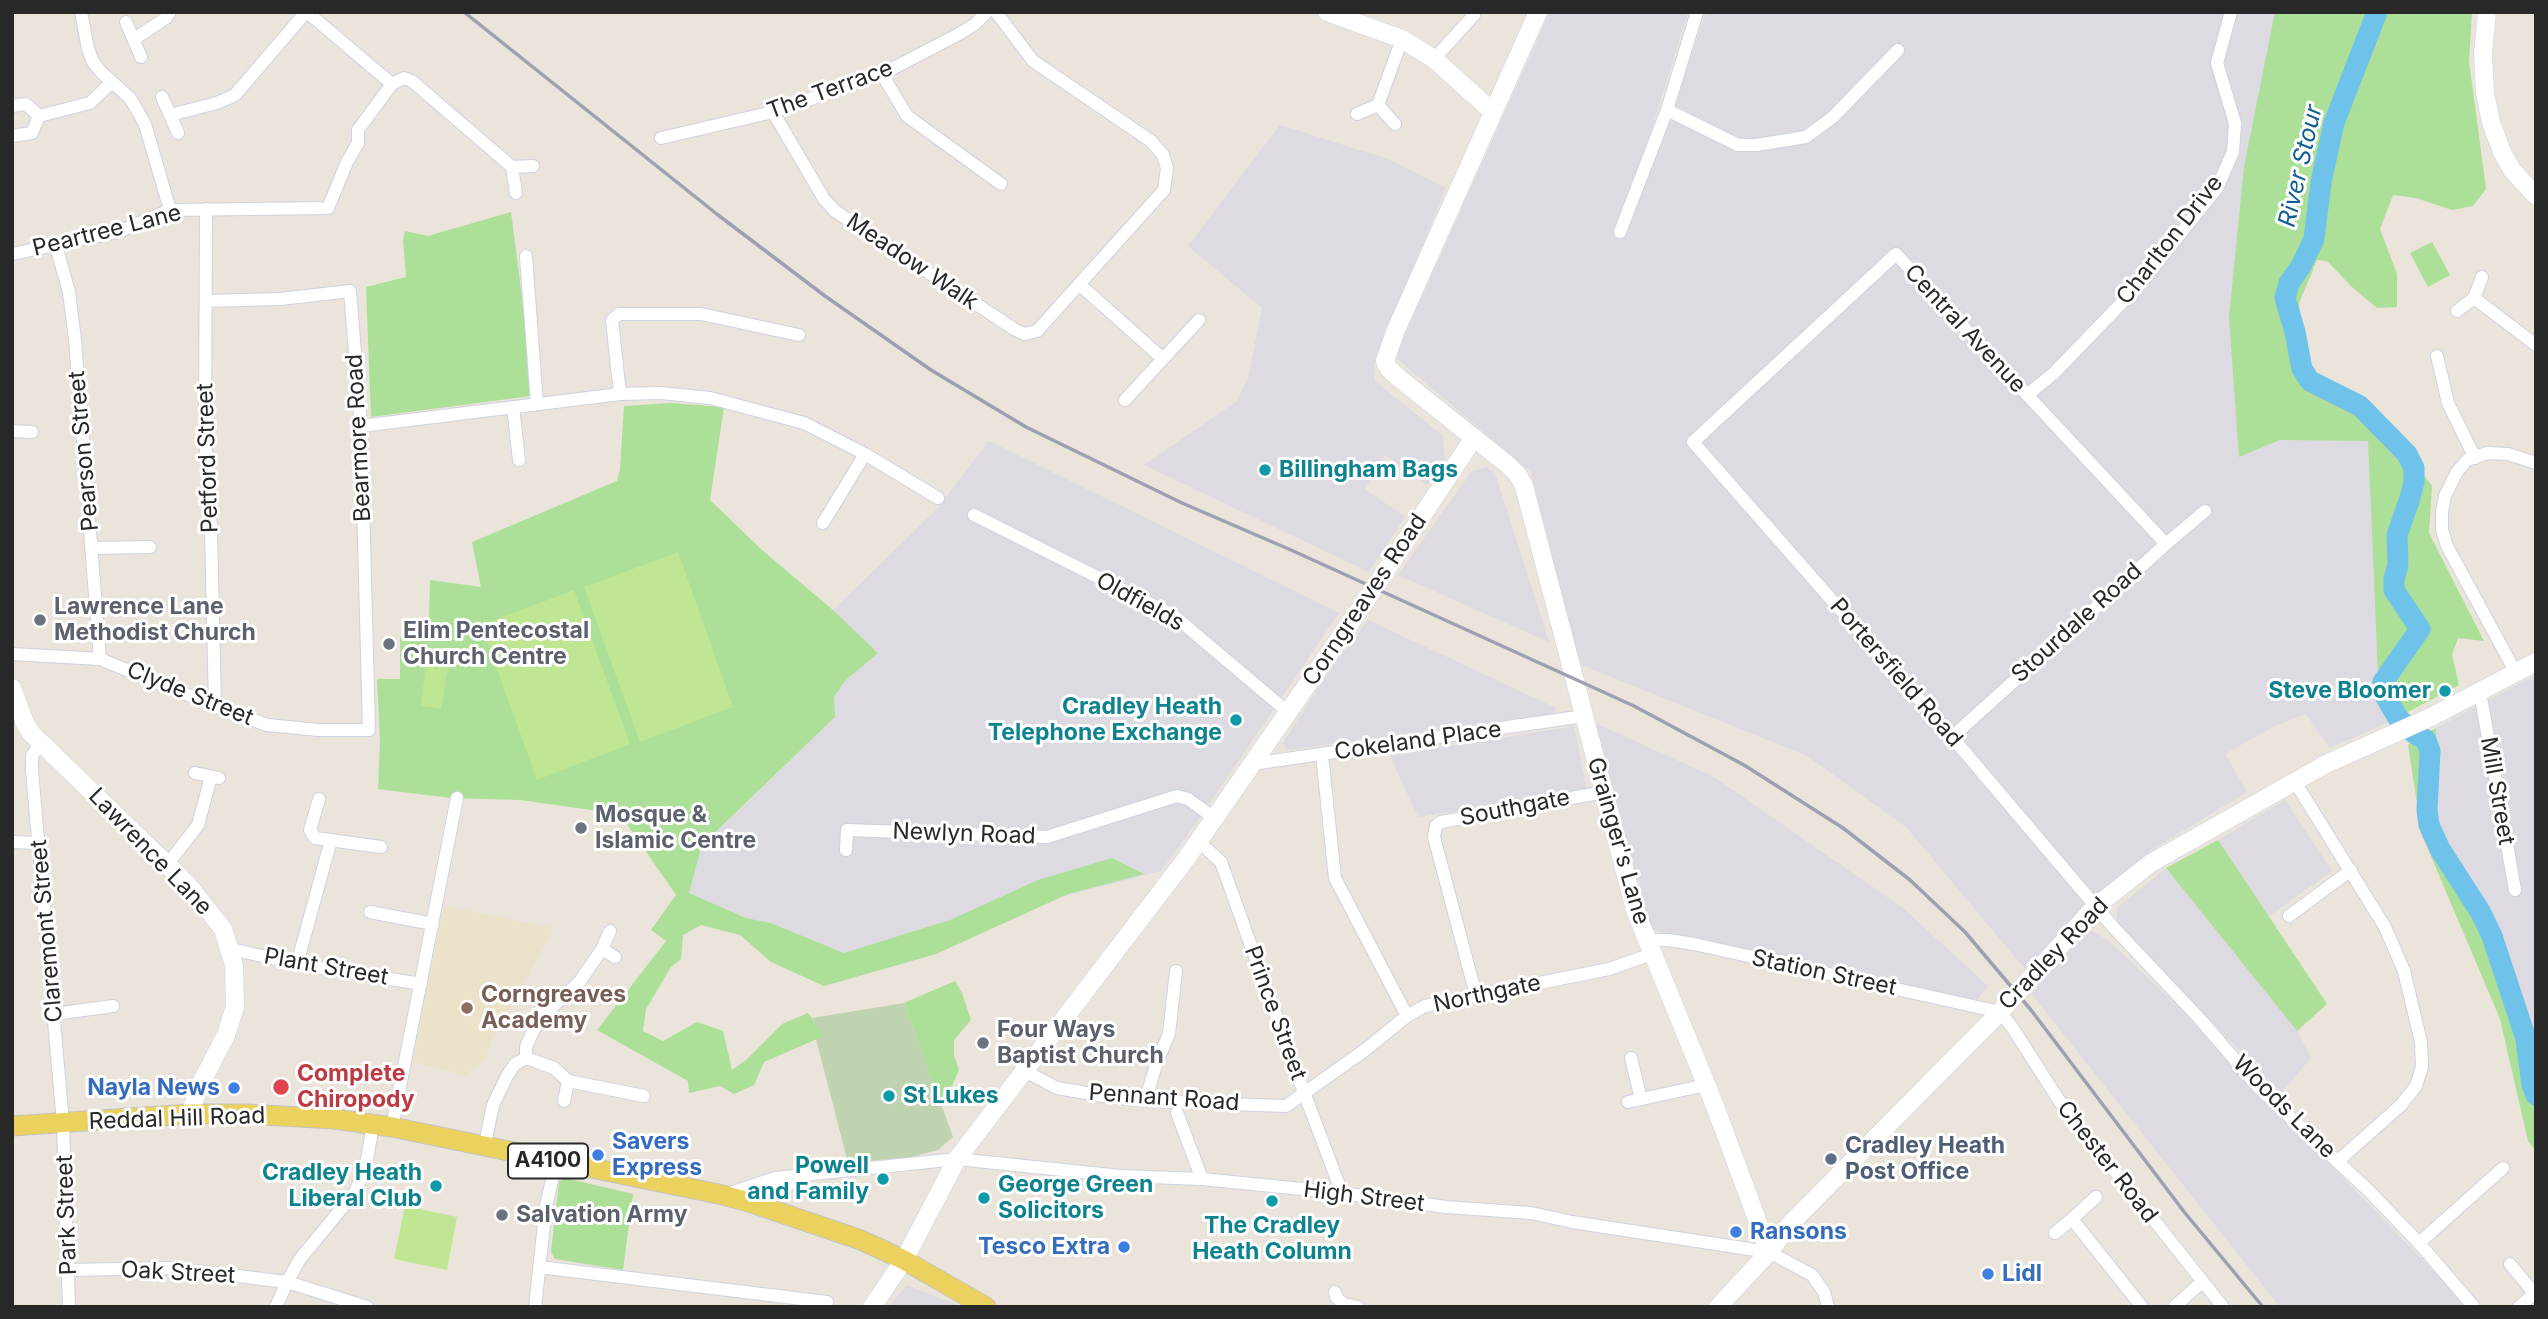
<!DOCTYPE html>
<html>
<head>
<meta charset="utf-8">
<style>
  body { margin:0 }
  #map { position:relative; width:2548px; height:1319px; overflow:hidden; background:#eae4da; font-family:Inter,sans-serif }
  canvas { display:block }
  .frame { position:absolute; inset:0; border:14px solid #282828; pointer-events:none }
</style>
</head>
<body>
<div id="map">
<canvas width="2548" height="1319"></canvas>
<div class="frame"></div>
</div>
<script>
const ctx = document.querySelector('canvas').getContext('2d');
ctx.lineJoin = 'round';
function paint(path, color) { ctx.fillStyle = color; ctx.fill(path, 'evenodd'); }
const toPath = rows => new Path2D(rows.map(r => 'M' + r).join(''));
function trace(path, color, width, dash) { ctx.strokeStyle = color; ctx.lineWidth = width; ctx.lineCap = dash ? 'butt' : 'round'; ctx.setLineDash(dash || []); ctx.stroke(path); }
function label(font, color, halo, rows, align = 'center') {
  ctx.font = font + ' Inter,sans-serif'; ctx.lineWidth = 6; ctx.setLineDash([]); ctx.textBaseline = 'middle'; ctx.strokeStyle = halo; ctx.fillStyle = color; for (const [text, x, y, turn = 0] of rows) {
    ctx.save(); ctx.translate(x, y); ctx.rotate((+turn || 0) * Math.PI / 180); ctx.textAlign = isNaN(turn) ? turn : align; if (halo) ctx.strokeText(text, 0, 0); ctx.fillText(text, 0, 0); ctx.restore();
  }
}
paint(toPath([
  [1550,12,1688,12,1647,144,1660,150,1706,12,2276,12,2239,457,2280,440,2368,441,2379,698,2389,722,2330,748,2306,714,2273,727,2225,754,2247,792,2153,849,2093,898,2025,969,1906,827,1807,756,1577,663,1531,472,1395,357],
  [1280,125,1388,159,1446,188,1374,363,1375,381,1442,435,1445,459,1427,485,1385,455,1365,489,1405,517,1369,572,1144,465,1237,401,1248,378,1262,308,1188,246],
  [989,441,1339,613,1196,823,1161,871,844,953,772,923,746,918,689,893,702,846,835,717,834,698,845,681,878,653,833,610,935,511],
  [1487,467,1495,473,1549,642,1398,575,1472,471],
  [1368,620,1556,708,1553,714,1288,750,1283,743,1330,670],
  [2536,675,2536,1036,2497,934,2477,893,2436,827,2436,728],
  [1593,722,1714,777,1903,908,1988,986,1975,1002,1652,930],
  [1574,726,1587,791,1418,817,1390,756],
  [2285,800,2332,871,2269,916,2218,840],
  [2166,868,2297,1031,2311,1058,2281,1093,2117,924,2117,908],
  [2089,929,2109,941,2171,1000,2468,1307,2280,1307,2031,993],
  [907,1285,957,1305,960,1307,888,1307]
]), '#dddae2');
paint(toPath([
  [444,906,554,928,491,1043,485,1059,466,1076,413,1062]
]), '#ece2c9');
paint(toPath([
  [2275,12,2472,12,2469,61,2486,189,2473,206,2452,210,2416,198,2393,195,2380,229,2397,274,2397,307,2377,308,2353,288,2327,261,2317,260,2299,303,2302,369,2310,381,2360,406,2407,454,2432,486,2429,533,2484,641,2458,638,2452,655,2459,685,2389,722,2379,698,2368,441,2280,440,2239,457,2229,317,2244,167],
  [511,212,534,390,531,396,371,417,366,287,406,277,403,239,405,231,428,236],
  [2432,242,2450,275,2428,287,2410,253],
  [671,403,724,407,710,500,762,550,833,610,878,653,845,681,834,697,835,717,702,845,689,893,746,918,771,923,844,953,950,920,1038,880,1112,858,1144,874,1068,894,936,954,824,986,771,962,740,935,701,925,683,935,681,959,671,967,646,1009,643,1031,663,1041,697,1022,723,1031,732,1070,746,1060,782,1024,808,1013,824,1036,764,1062,754,1085,734,1094,720,1086,689,1093,688,1081,597,1030,666,941,651,930,676,895,620,814,520,800,451,798,378,789,380,741,377,679,400,679,400,637,421,638,429,618,430,580,481,587,472,542,617,481,620,469,624,406],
  [2436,728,2436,827,2477,893,2497,934,2536,1036,2536,1151,2528,1141,2500,1019,2422,835,2408,745],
  [2218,840,2327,1004,2297,1031,2166,868],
  [955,981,962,993,971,1020,954,1040,954,1055,959,1070,951,1088,939,1100,904,1003],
  [565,1178,633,1194,623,1270,555,1259,551,1252,559,1182]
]), '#acdf97');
paint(toPath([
  [904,1003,953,1137,938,1150,911,1157,848,1163,816,1039,823,1036,812,1018]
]), '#c0d3b1');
paint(toPath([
  [678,552,733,707,640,742,584,587],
  [574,590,630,744,537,780,481,625],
  [426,664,448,667,441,709,421,706],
  [405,1206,457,1217,447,1270,394,1259]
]), '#bfe793');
trace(toPath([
  [2377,12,2334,123,2321,182,2314,239,2301,266,2289,283,2285,298,2295,332,2302,369,2310,381,2360,406,2407,454,2414,468,2414,482,2410,498,2397,535,2398,565,2394,579,2394,590,2420,629,2383,682,2385,696,2398,718,2415,734,2426,740,2430,751,2427,810,2429,825,2440,849,2481,913,2492,936,2526,1039,2532,1085,2536,1095]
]), '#6fc3ea', 21);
const street = toPath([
  [81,12,88,49,93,62,101,72,130,98,145,124,170,210],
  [307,12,392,84],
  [126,22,141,57],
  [134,39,166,18,170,12],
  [1434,59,1474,15],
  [882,74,907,116,1001,184],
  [162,97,178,133],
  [1378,105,1402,39],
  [12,106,26,104,39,116],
  [1667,110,1738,145,1756,145,1806,137,1833,117,1898,50],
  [773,112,824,199,835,211,1014,329,1024,334,1037,331,1164,190,1167,168,1163,155,1151,141,1033,61,996,12],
  [1357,114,1378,105,1395,124],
  [170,115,217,103,235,95,306,12],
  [39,116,90,103,112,82],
  [12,136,32,133,39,116],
  [661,138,773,112,882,74,959,34,975,24,987,12],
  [516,193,512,167,533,166],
  [206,209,205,434,211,530,215,706],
  [1620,232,1667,110,1697,12],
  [56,246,69,292,75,340,100,659],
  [12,254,118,232,170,210,328,208,347,162,358,143,358,130,392,84,404,78,412,81,512,167],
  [526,256,537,404],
  [2482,277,2474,298,2536,345],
  [1079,284,1162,358],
  [2457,311,2474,298],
  [2437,356,2448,403,2475,458],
  [620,394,612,320,619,314,701,314,799,335],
  [2027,395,2054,373,2139,285,2217,188,2233,152,2235,123,2217,63,2231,12],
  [1125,400,1199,320],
  [513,407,519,460],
  [361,426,620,394,661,393,710,398,804,423,865,454,938,498],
  [12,431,32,432],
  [974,515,1173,615,1289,713],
  [823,523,865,454],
  [2166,544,1896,254,1693,442,1952,737,2114,928,2200,1019,2260,1089,2369,1191,2419,1243,2474,1307],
  [92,548,150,547],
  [12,654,100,659,215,706,267,725,319,730,369,730,361,426,350,291,280,299,206,301],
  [2516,673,2447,546,2442,530,2442,511,2445,496,2457,472,2467,460,2487,453,2508,454,2536,463],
  [2480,692,2515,890],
  [1952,737,2166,544,2205,511],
  [41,742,32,756,32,771,63,1123,69,1307],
  [1322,755,1335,878,1407,1016],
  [1252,764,1584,716],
  [195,773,219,778],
  [2295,782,2385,927,2404,971,2421,1042,2422,1067,2416,1086,2401,1105,2338,1161],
  [319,799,310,830,315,838,381,847],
  [1198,841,1221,862,1293,1063,1342,1193],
  [12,842,39,843],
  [846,850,847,830,1047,837,1177,796,1188,799,1214,818],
  [167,865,198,825,211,777],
  [370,912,433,924],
  [2289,916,2351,870],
  [610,931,602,949,615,957],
  [1648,943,1657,940,1668,940,1694,944,2000,1012,2012,1027,2060,1102,2223,1307],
  [231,949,297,964,421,984],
  [297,964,331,840],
  [1476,995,1434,837,1436,826,1441,822,1604,792],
  [54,1014,113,1006],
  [526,1058,554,1068,568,1081,644,1096],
  [1631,1058,1641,1099],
  [1025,1071,1057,1088,1104,1096,1145,1101,1286,1106,1365,1050,1407,1016,1425,1006,1609,969,1652,954],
  [564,1101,568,1081],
  [1145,1101,1157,1062,1169,1034,1176,971],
  [1628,1102,1706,1085],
  [1177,1113,1202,1179],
  [392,1127,457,798],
  [484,1148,493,1105,507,1076,515,1064,526,1058,526,1047,533,1031,543,1016,580,981,602,949],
  [727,1194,775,1178,957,1159,1121,1176,1202,1179,1342,1193,1446,1207,1531,1213,1572,1222,1769,1252,1812,1275,1824,1292,1828,1307],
  [2096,1197,2072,1219,2142,1307],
  [752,1203,804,1177],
  [2055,1233,2072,1219],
  [2419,1243,2503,1168],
  [2510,1264,2534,1293],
  [539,1267,827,1302],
  [69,1270,172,1268,287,1282,367,1307],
  [1335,1292,1337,1298,1344,1304,1358,1307],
  [276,1307,287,1282,300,1259,356,1191,367,1159,373,1125],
  [535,1307,546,1206,556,1163],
  [2174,1307,2202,1282],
  [2519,1307,2536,1292]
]);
const secondary = toPath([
  [1327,12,1402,39,1434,59,1493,112],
  [1538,12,1395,332,1385,361,1389,369,1400,379,1508,465,1518,475,1524,486,1635,910,1715,1106,1769,1252],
  [2487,12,2483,53,2485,93,2491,122,2502,152,2512,170,2536,196],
  [12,688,25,723,31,733,189,886,223,929,234,965,235,1007,226,1035,199,1087,190,1114],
  [872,1307,904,1260,957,1159,1186,859,1369,596,1473,439],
  [1718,1307,1769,1252,1791,1223,2000,1012,2095,907,2151,863,2326,764,2433,716,2536,662]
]);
const primary = toPath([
  [12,1126,190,1114,246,1114,334,1119,392,1127,723,1195,752,1203,861,1240,904,1260,986,1307]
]);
trace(street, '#cfd2e1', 14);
trace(secondary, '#cfd2e1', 19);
trace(primary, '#c3c3c3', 21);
trace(street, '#fff', 12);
trace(secondary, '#fff', 18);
trace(primary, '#ebd25e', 19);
trace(toPath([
  [464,12,718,215,825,296,931,370,1026,427,1182,503,1291,550,1634,706,1744,765,1843,828,1910,880,1965,932,2031,1010,2185,1213,2263,1307]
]), '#9d9fb2', 3.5);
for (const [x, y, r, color] of [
  [1265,470,7,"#0f9aa8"],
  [40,620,7,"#6b7280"],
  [389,644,7,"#6b7280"],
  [2445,691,7,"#0f9aa8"],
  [1236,720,7,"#0f9aa8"],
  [581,828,7,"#6b7280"],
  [467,1008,7,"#8d6e63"],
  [983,1043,7,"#6b7280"],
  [281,1087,9,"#e0444e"],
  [234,1088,7,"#3f7fe0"],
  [889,1096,7,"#0f9aa8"],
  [598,1155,7,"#3f7fe0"],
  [1831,1159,7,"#5c6f8a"],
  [883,1179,7,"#0f9aa8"],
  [436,1186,7,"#0f9aa8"],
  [984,1198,7,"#0f9aa8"],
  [1272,1201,7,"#0f9aa8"],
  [502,1215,7,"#6b7280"],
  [1736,1232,7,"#3f7fe0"],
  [1124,1247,7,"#3f7fe0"],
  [1988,1274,7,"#3f7fe0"]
]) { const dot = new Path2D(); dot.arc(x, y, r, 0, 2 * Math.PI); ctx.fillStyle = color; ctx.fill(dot); trace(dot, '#fff', 2.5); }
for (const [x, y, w] of [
  [548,1161,80]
]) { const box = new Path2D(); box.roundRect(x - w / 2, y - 17.5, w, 35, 5); ctx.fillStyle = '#fff'; ctx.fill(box); trace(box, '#282828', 2); }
label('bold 21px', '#282828', null, [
  ["A4100",548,1161]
]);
label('23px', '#282828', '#fff', [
  ["The Terrace",830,90,-20],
  ["Peartree Lane",107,231,-14],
  ["Charlton Drive",2170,240,-52],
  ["Meadow Walk",912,262,34],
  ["Central Avenue",1965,329,47],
  ["Bearmore Road",359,438,-93],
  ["Pearson Street",84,451,-95],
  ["Petford Street",208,458,-92],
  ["Corngreaves Road",1365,600,-56],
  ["Oldfields",1140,602,29],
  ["Stourdale Road",2077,623,-42],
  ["Portersfield Road",1896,673,49],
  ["Clyde Street",190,694,22],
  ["Cokeland Place",1418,741,-8],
  ["Mill Street",2497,791,80],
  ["Southgate",1515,808,-11],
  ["Newlyn Road",964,834,2],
  ["Grainger's Lane",1618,841,74],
  ["Lawrence Lane",150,852,46],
  ["Claremont Street",47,931,-95],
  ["Cradley Road",2054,954,-46],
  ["Plant Street",326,967,10],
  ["Station Street",1824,973,12],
  ["Northgate",1487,994,-12],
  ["Prince Street",1275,1013,70],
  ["Pennant Road",1164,1098,4],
  ["Woods Lane",2284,1107,45],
  ["Reddal Hill Road",177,1119,-2],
  ["Chester Road",2107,1162,52],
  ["High Street",1364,1197,7],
  ["Park Street",67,1215,-92],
  ["Oak Street",178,1273,3]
]);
label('bold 23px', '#0d838f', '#fff', [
  ["Billingham Bags",1279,470,"left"],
  ["Steve Bloomer",2431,691],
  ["Cradley Heath",1222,707],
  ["Telephone Exchange",1222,733],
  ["St Lukes",903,1096,"left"],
  ["Powell",869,1166],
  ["and Family",869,1192],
  ["Cradley Heath",422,1173],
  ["Liberal Club",422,1199],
  ["George Green",998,1185,"left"],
  ["Solicitors",998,1211,"left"],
  ["The Cradley",1272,1226,"center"],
  ["Heath Column",1272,1252,"center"]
], 'right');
label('bold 23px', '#5b616d', '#fff', [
  ["Lawrence Lane",54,607],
  ["Methodist Church",54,633],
  ["Elim Pentecostal",403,631],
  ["Church Centre",403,657],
  ["Mosque &",595,815],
  ["Islamic Centre",595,841],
  ["Four Ways",997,1030],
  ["Baptist Church",997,1056],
  ["Salvation Army",516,1215]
], 'left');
label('bold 23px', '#785e54', '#fff', [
  ["Corngreaves",481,995],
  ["Academy",481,1021]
], 'left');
label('bold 23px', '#be3a42', '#fff', [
  ["Complete",297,1074],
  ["Chiropody",297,1100]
], 'left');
label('bold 23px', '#366cbe', '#fff', [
  ["Nayla News",220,1088,"right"],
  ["Savers",612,1142],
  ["Express",612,1168],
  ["Ransons",1750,1232],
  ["Tesco Extra",1110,1247,"right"],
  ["Lidl",2002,1274]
], 'left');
label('bold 23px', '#4e5e75', '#fff', [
  ["Cradley Heath",1845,1146],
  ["Post Office",1845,1172]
], 'left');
label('italic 24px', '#115f92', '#fff', [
  ["River Stour",2301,166,-77]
]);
</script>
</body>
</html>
